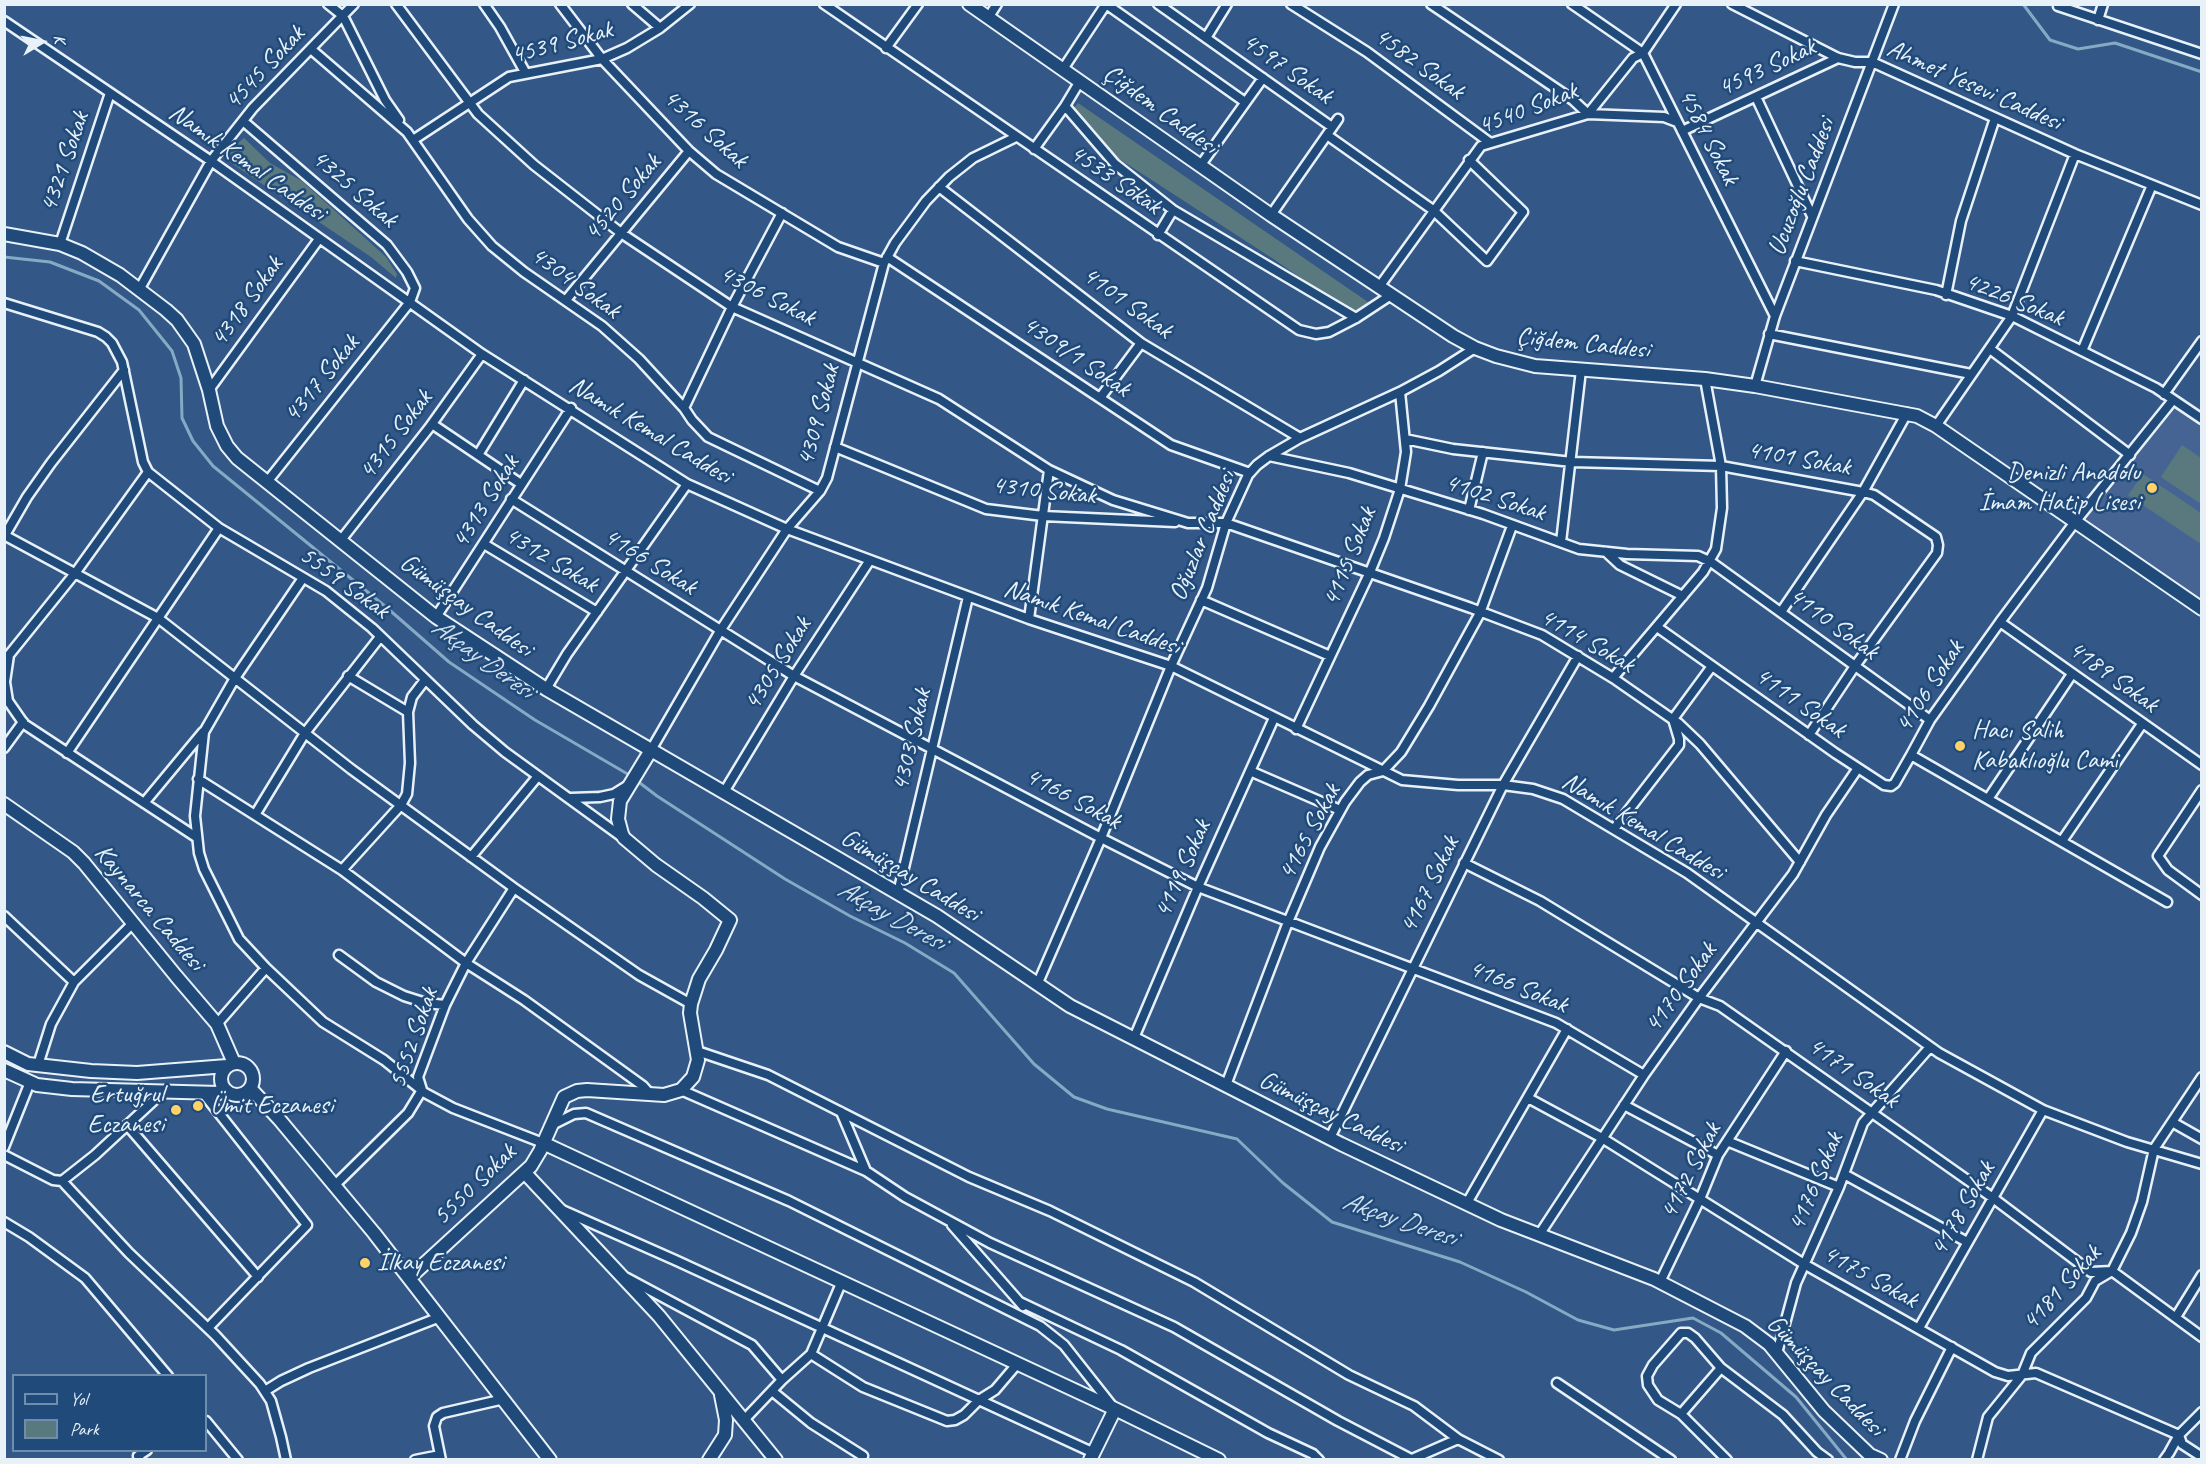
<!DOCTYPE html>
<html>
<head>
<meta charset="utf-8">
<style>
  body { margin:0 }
  #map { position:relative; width:2206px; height:1464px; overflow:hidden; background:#335787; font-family:Caveat,sans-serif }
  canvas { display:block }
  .frame { position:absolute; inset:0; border:6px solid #e8f1f8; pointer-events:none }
  .legend { position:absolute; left:12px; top:1374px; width:195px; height:78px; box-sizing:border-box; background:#1f4a7a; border:2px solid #6f8dac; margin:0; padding:8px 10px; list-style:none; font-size:18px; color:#e8f1f8 }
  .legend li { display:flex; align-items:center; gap:12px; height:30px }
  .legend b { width:30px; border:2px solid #6f8dac }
  .north { position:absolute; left:12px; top:12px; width:60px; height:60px; -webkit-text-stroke:4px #1f4a7a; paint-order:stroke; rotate:80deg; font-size:16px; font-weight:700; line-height:24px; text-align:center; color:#e8f1f8 }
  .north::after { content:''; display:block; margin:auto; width:21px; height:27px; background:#e8f1f8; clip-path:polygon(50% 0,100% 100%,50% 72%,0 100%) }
</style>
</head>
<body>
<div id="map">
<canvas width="2206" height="1464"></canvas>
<div class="frame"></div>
<ul class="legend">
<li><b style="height:8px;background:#1f4a7a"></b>Yol</li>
<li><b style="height:16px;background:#59797e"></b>Park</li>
</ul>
<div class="north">K</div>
</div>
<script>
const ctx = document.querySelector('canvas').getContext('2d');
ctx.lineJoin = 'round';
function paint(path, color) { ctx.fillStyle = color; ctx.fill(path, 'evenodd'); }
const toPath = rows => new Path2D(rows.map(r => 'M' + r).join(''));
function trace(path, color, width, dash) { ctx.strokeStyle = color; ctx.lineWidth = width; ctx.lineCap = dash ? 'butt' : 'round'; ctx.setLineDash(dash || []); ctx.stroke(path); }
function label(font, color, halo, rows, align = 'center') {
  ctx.font = font + ' Caveat,sans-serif'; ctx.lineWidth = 5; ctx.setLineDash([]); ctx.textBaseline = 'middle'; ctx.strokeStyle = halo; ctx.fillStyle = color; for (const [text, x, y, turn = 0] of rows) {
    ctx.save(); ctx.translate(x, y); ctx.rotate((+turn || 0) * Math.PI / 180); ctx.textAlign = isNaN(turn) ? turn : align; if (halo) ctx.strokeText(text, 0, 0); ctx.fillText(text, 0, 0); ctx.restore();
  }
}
paint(toPath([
  [2173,400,2201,419,2201,613,2075,522]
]), '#456493');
paint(toPath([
  [1078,103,1368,302,1360,311,1349,312,1275,260,1090,140,1067,117],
  [244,138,270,163,302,181,386,257,397,274,396,278,371,257,231,163,228,161,232,148],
  [2182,445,2201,458,2201,504,2161,477],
  [2143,474,2201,513,2201,544,2128,495]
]), '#59797e');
trace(toPath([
  [2023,4,2050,40,2078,49,2115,43,2202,72],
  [4,257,50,262,99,281,139,310,172,351,181,378,182,418,193,441,213,466,386,607,449,662,535,720,631,776],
  [636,780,657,796,785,879,850,916,905,943,954,973,1034,1064,1074,1097,1107,1109,1237,1139,1283,1183,1332,1222,1460,1262,1526,1292,1578,1320,1614,1330,1693,1318,1721,1333,1796,1397,1847,1460]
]), '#86aac4', 3);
const street = toPath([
  [328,4,343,16,385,100,399,120],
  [396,4,478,114,534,165,621,233,732,307,939,399,1049,470,1029,619],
  [484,4,500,27,525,72],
  [560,4,602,59,689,151,716,174,838,247,884,263],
  [632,4,660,28],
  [824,4,1299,330,1316,334,1329,332,1356,318,1391,295],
  [1106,4,1245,102],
  [1158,4,1332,127],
  [1291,4,1367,52,1489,142],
  [1431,4,1573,100,1588,114,1664,117,1677,122],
  [1572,4,1643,53,1775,316],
  [1732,4,1838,58,1855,62,1872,62,2075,154,2202,205],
  [2058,6,2202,54],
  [988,18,997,4],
  [2098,20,2103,4],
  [4,21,211,161,482,354,687,484,787,529,1029,619,1171,666,1402,780,1458,785,1503,785,1533,789,1563,799,1687,873,1939,1053,2043,1110,2127,1142,2202,1164],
  [1206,38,1227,4],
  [886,48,918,4],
  [312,50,407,132,468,219,492,246,524,272,602,326,639,359,684,408],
  [1063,69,1106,4],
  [1756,97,1812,216],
  [1065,106,1115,164,1173,210,1356,318],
  [243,121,387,245,407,272,415,288,410,302,267,482],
  [1682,131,1838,58],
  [1327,135,1433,210,1487,261,1523,212,1469,160],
  [413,140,509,77,602,59,627,48,660,28,690,4],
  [1034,149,1065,106,1080,81],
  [1200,166,1263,78],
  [939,187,1141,343,1300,438],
  [782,213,732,307,684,408,692,420,708,437,820,491],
  [1271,215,1338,119],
  [1158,235,1173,210],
  [60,244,110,93],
  [887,257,1171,445,1250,473],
  [1795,261,1936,290,2012,316,2156,388,2202,419],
  [1379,287,1481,146,1588,114,1633,58,1643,53,1676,4],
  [139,290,211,161,253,108,354,4],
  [1946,295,1961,221,1995,118],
  [566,300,689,151],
  [4,303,98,332,106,337,112,343,122,362,143,462,148,472,219,528,326,591,372,628,473,725,505,752,622,837],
  [1769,334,1971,374],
  [1990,349,2130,455],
  [2082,351,2152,185],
  [1755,386,1775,316,1894,4],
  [209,390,319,239],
  [2164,394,2202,341],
  [1100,398,1141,343],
  [432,424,521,484],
  [1936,426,2012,316,2075,154],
  [1405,439,1453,449,1572,462,1721,466,1863,492,1874,495,1936,537,1938,545,1937,553,1855,666,1809,735],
  [835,447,986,509,1043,516,1175,522],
  [478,455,524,380],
  [1269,456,1349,473,1483,514,1579,549,1627,554,1698,556,1711,562,1930,720],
  [1049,470,1113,500,1188,523,1226,523,1471,608,1542,635,1613,678,1678,723,1700,744,1800,862],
  [148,472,76,572,9,655,5,682,8,701,24,724,196,837],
  [511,499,794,676,1101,838,1198,887,1556,1023,1644,1075],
  [1469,510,1483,452],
  [4,535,158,618,351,769,514,888,639,975,691,1004],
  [5,535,27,497,51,463,124,370],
  [341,540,429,428,482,354],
  [1561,542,1581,370],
  [484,544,597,612],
  [1606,552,1620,565,1683,596],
  [303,578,235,678,204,732,195,816,199,853,204,869,239,939,266,968,323,1022,384,1060,425,1093,453,1108,543,1143],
  [1201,600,1330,656],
  [1781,612,1863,492,1907,413],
  [436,617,571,408],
  [2000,622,2202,765],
  [1657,627,1835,753,1884,785,1891,786,1895,783,1911,755],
  [1613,678,1703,572,1716,549,1722,508,1721,466,1705,379],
  [546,689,567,654,687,484],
  [408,712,412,697,425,680],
  [1296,729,1370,572,1384,538,1400,489,1406,452,1400,392],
  [4,748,23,722],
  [651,750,720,631,787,529,820,491,827,478,884,263,895,243,926,201,949,177,973,158,1016,137],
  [67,753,219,528],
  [1250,771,1340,810],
  [198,779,342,870,466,963,524,1000,643,1086,651,1095],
  [2202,790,2158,856,2168,870,2202,895],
  [724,792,794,676,870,560],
  [571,798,600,797,614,794,627,786],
  [1988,799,2072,674],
  [144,803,203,732],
  [255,815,305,733,380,637],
  [1614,829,1679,745,1679,739,1673,719,1712,666],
  [2062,841,2142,724],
  [471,857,538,776],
  [1464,863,1540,901,1699,998,1720,1006,1993,1198,2091,1272,2112,1271,2202,1337],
  [342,870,401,805,407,794,410,763,408,712,348,676],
  [898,893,968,597],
  [2167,902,1911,755,1930,720,2000,622,2075,522,2173,400],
  [4,916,74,982],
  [339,955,376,982,404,996,426,1003,445,1005],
  [1037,985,1101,838,1171,666,1207,588,1226,523,1248,475,1257,465,1269,456,1300,438,1400,392,1439,371,1475,348],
  [217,1024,266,968],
  [1134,1038,1198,887,1274,718],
  [697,1051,768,1075,969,1177,1050,1211,1194,1282,1349,1375,1414,1406,1458,1439,1499,1460],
  [38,1065,51,1024,74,982,133,923],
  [1226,1085,1288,922,1320,847,1345,802,1360,782,1368,775,1383,771,1401,752,1429,706,1480,613,1512,526],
  [681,1090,866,1171,905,1197,990,1243,1174,1327,1338,1421,1411,1459],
  [203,1093,307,1225,208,1328],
  [1528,1098,1602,1138,1804,1264,1995,1372,2008,1376,2036,1373,2179,1435,2182,1444,2202,1457],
  [1624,1105,1718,1155],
  [841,1112,866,1171],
  [2172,1122,2202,1139],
  [127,1125,258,1277],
  [550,1126,574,1114,586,1113,789,1201,1040,1326,1064,1345,1113,1407],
  [1330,1138,1503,785,1578,656],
  [1727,1141,1839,1187],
  [4,1147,30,1082],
  [4,1155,53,1180,62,1181,95,1155,163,1092],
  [1844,1174,1967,1242],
  [62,1181,129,1253,215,1335,260,1384,271,1401,281,1437,286,1460],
  [334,1186,408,1113,422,1090,418,1077,445,1005,466,963,514,888],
  [1467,1203,1567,1029],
  [562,1210,675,1260,1094,1453],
  [4,1222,29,1237,85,1278,168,1376],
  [952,1225,1023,1306],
  [1539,1235,1644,1075,1699,998,1793,874,1826,815,1858,768],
  [627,1278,752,1345,782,1380],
  [1660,1282,1700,1199,1718,1155,1786,1051],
  [1020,1302,1121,1350,1268,1433,1313,1454,1319,1460],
  [2176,1317,2202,1275],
  [1919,1328,2043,1110],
  [1777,1353,1796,1283,1839,1187,1863,1123,1930,1047],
  [811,1354,863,1387,947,1421,955,1420,964,1415,979,1400,995,1390,1018,1363],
  [1557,1383,1671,1460],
  [265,1391,281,1381,309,1368,440,1317],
  [772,1391,811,1423,863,1456],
  [1681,1414,1721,1368],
  [744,1420,782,1380,811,1354,842,1281],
  [206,1421,238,1460],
  [140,1460,138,1456,147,1450],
  [415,1460,440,1455],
  [441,1460,434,1426,437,1417,443,1413,504,1399],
  [1410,1460,1458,1439],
  [1727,1460,1681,1414,1658,1400,1648,1385,1647,1376,1653,1365,1681,1333,1688,1333,1695,1338,1721,1368,1783,1415,1817,1452,1828,1460],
  [1900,1460,1915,1421,1952,1347],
  [1977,1460,1988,1417,2022,1375,2031,1353,2086,1298,2095,1281,2112,1271,2131,1233,2142,1202,2154,1149,2202,1077],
  [2164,1460,2169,1453,2179,1435,2202,1412]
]);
const secondary = toPath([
  [969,4,1271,215,1453,336,1475,348,1496,356,1535,366,1705,379,1755,386,1917,416,1936,426,2202,609],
  [4,234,60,244,82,253,120,275,166,310,177,320,194,344,209,390,217,426,227,446,237,458,436,617,546,689,937,916,1070,1006,1341,1144,1501,1220,1654,1279,1745,1326,1769,1344,1824,1411,1870,1455,1881,1460],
  [4,804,73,852,84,863,176,976,217,1024,234,1063],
  [4,1052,28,1064,91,1071,137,1073,227,1066],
  '221 1079a16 16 0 1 1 32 0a16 16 0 1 1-32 0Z',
  [4,1070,37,1085,72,1089,219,1093,227,1091],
  [250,1088,279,1119,374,1233,550,1460],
  [543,1143,1115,1409,1219,1460],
  [525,1173,659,1316,776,1460],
  [409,1278,531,1166,540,1151,564,1097,577,1091,587,1090,664,1095,681,1090,693,1077,698,1060,690,1013,691,1004,699,979,716,950,730,920,703,898,656,865,624,838,622,834,618,819,620,801,651,750],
  [709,1460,725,1435,726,1420,721,1395],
  [1090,1460,1115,1409]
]);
trace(street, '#e8f1f8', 13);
trace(secondary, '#e8f1f8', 16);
trace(street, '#1f4a7a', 8);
trace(secondary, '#1f4a7a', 12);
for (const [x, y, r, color] of [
  [2152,488,6,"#ffd166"],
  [1960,746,6,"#ffd166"],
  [198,1106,6,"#ffd166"],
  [176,1110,6,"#ffd166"],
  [365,1263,6,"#ffd166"]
]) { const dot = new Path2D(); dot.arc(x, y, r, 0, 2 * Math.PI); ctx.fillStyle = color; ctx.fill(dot); trace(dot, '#1f4a7a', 2); }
label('26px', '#e8f1f8', '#1f4a7a', [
  ["4539 Sokak",562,43,-15],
  ["4582 Sokak",1419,64,36],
  ["4545 Sokak",265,68,-47],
  ["4593 Sokak",1767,68,-25],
  ["4597 Sokak",1287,69,35],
  ["Ahmet Yesevi Caddesi",1974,86,24],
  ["4540 Sokak",1528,109,-21],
  ["Çiğdem Caddesi",1160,110,36],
  ["4316 Sokak",705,129,42],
  ["4584 Sokak",1708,137,63],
  ["4321 Sokak",65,162,-71],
  ["Namık Kemal Caddesi",247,163,35],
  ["4533 Sokak",1115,180,34],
  ["Ucuzoğlu Caddesi",1802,187,-69],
  ["4325 Sokak",354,189,41],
  ["4520 Sokak",623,198,-50],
  ["4304 Sokak",575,283,36],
  ["4306 Sokak",767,296,27],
  ["4226 Sokak",2014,300,22],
  ["4318 Sokak",247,302,-54],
  ["4101 Sokak",1127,303,36],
  ["Çiğdem Caddesi",1583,344,6],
  ["4309/1 Sokak",1076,357,34],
  ["4317 Sokak",322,379,-51],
  ["4309 Sokak",819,415,-75],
  ["Namık Kemal Caddesi",650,431,31],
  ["4315 Sokak",396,435,-53],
  ["4101 Sokak",1799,459,10],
  ["4310 Sokak",1044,491,6],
  ["4102 Sokak",1495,498,18],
  ["4313 Sokak",486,502,-58],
  ["Oğuzlar Caddesi",1203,536,-68],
  ["4115 Sokak",1350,557,-68],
  ["4312 Sokak",551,560,31],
  ["4166 Sokak",650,562,32],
  ["5559 Sokak",344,583,36],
  ["Gümüşçay Caddesi",466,606,36],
  ["Namık Kemal Caddesi",1092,618,19],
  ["4110 Sokak",1833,624,36],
  ["4114 Sokak",1587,641,30],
  ["4305 Sokak",778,664,-58],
  ["4189 Sokak",2113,677,36],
  ["4106 Sokak",1930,687,-57],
  ["4111 Sokak",1800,703,35],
  ["4303 Sokak",912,740,-77],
  ["4166 Sokak",1073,799,28],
  ["Namık Kemal Caddesi",1643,827,31],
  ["4165 Sokak",1310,832,-62],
  ["4119 Sokak",1183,869,-66],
  ["Gümüşçay Caddesi",910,876,31],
  ["4167 Sokak",1430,885,-64],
  ["Kaynarca Caddesi",149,908,50],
  ["4166 Sokak",1518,987,22],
  ["4170 Sokak",1681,988,-54],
  ["5552 Sokak",414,1038,-71],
  ["4171 Sokak",1853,1073,35],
  ["Gümüşçay Caddesi",1331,1113,26],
  ["4172 Sokak",1691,1171,-63],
  ["4176 Sokak",1816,1182,-67],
  ["5550 Sokak",475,1185,-44],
  ["4178 Sokak",1963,1209,-60],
  ["4175 Sokak",1870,1277,29],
  ["4181 Sokak",2062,1288,-48],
  ["Gümüşçay Caddesi",1825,1376,46]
]);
label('26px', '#e8f1f8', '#1f4a7a', [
  ["Denizli Anadolu",2140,473,"right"],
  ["İmam Hatip Lisesi",2140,503,"right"],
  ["Hacı Salih",1972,731],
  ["Kabaklıoğlu Cami",1972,761],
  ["Ertuğrul",164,1095,"right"],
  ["Eczanesi",164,1125,"right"],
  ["Ümit Eczanesi",210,1106],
  ["İlkay Eczanesi",377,1263]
], 'left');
label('italic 27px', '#d0dfeb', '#1f4a7a', [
  ["Akçay Deresi",482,659,36],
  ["Akçay Deresi",891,916,29],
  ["Akçay Deresi",1399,1220,19]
]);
</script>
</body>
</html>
